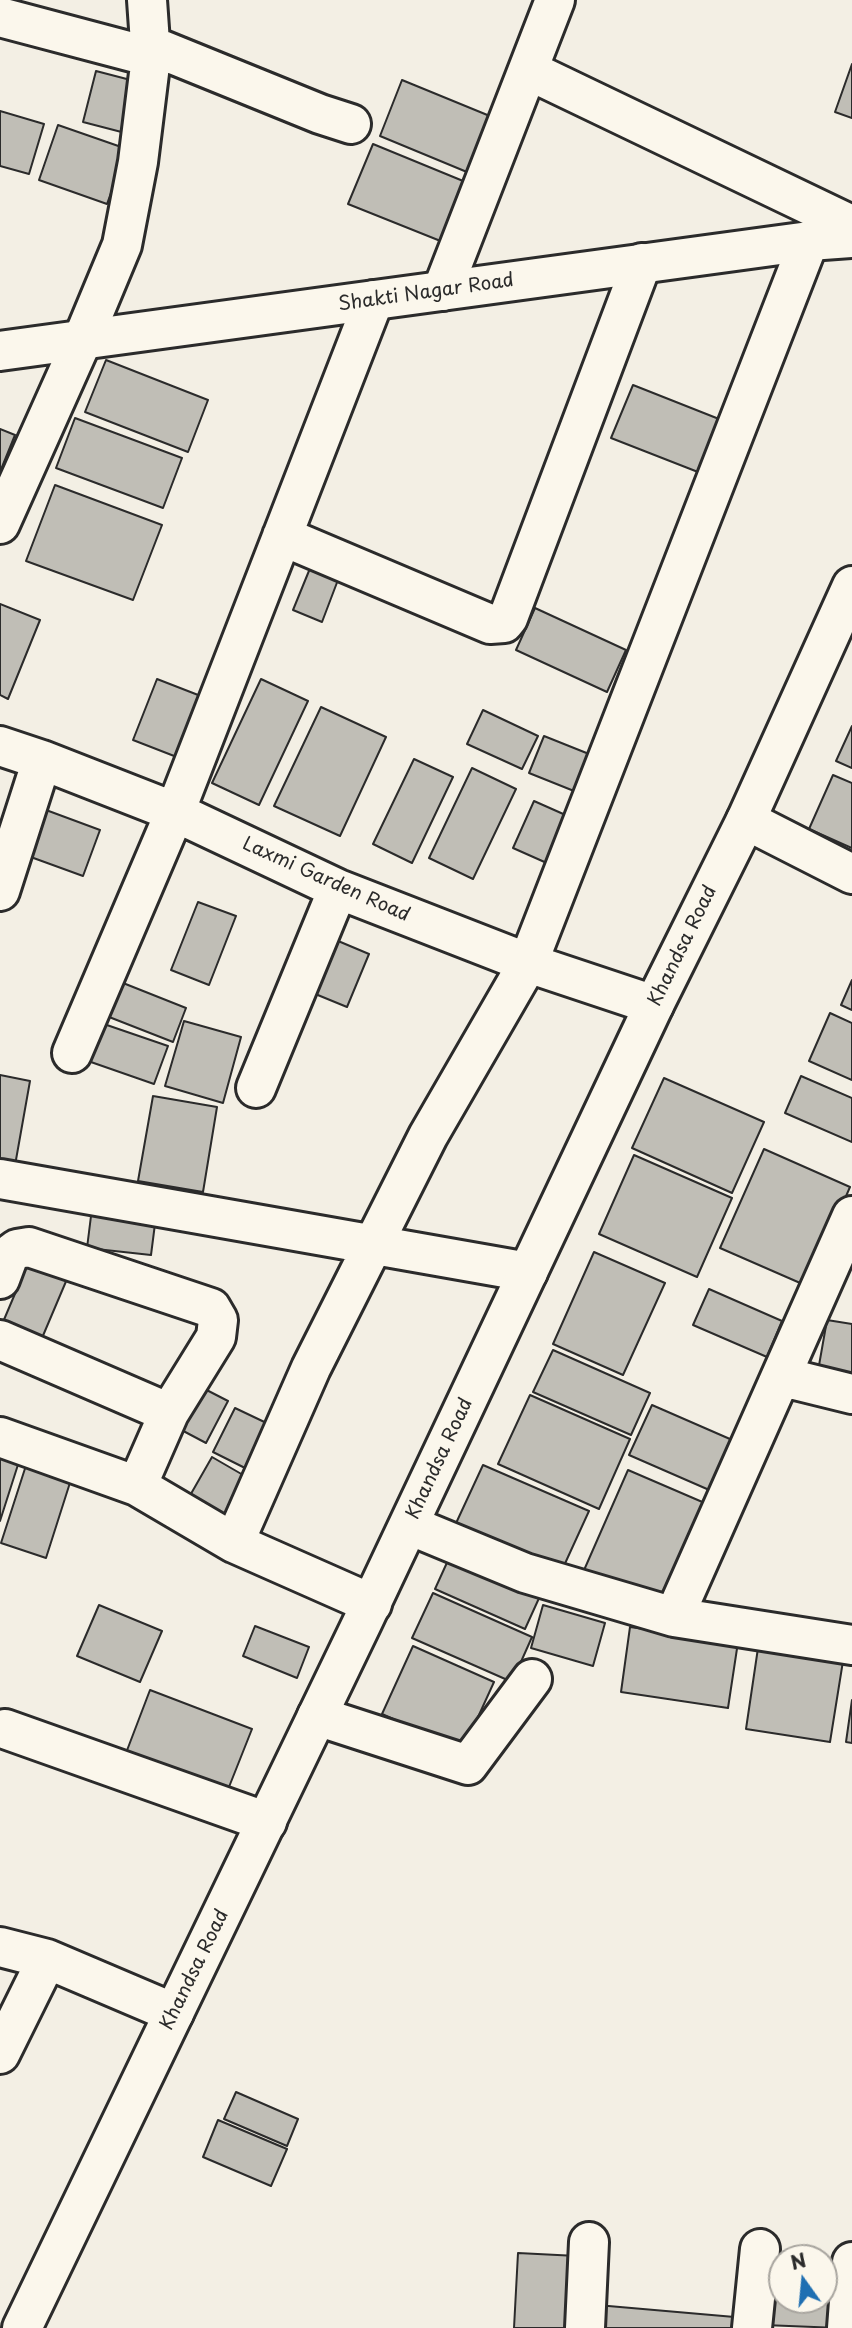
<!DOCTYPE html>
<html>
<head>
<meta charset="utf-8">
<style>
  body { margin:0 }
  #map { position:relative; width:852px; height:2328px; overflow:hidden; background:#f3efe4; font-family:"Playpen Sans",sans-serif }
  canvas { display:block }
  .north { position:absolute; left:768px; top:2244px; width:70px; height:70px; box-sizing:border-box; background:#fbf7ec; border:2px solid #a8a59f; border-radius:50%; rotate:345deg; font-size:19px; font-weight:700; line-height:28px; text-align:center; color:#2b2b2b }
  .north::after { content:''; display:block; margin:auto; width:24px; height:32px; background:#1f6fb2; clip-path:polygon(50% 0,100% 100%,50% 72%,0 100%) }
</style>
</head>
<body>
<div id="map">
<canvas width="852" height="2328"></canvas>
<div class="north">N</div>
</div>
<script>
const ctx = document.querySelector('canvas').getContext('2d');
ctx.lineJoin = 'round';
function paint(path, color) { ctx.fillStyle = color; ctx.fill(path, 'evenodd'); }
const toPath = rows => new Path2D(rows.map(r => 'M' + r).join(''));
function trace(path, color, width, dash) { ctx.strokeStyle = color; ctx.lineWidth = width; ctx.lineCap = dash ? 'butt' : 'round'; ctx.setLineDash(dash || []); ctx.stroke(path); }
function label(font, color, halo, rows, align = 'center') {
  ctx.font = font + ' "Playpen Sans",sans-serif'; ctx.lineWidth = 6; ctx.setLineDash([]); ctx.textBaseline = 'middle'; ctx.strokeStyle = halo; ctx.fillStyle = color; for (const [text, x, y, turn = 0] of rows) {
    ctx.save(); ctx.translate(x, y); ctx.rotate((+turn || 0) * Math.PI / 180); ctx.textAlign = isNaN(turn) ? turn : align; if (halo) ctx.strokeText(text, 0, 0); ctx.fillText(text, 0, 0); ctx.restore();
  }
}
const building = toPath([
  [852,64,852,118,835,112,852,64],
  [96,71,146,84,133,135,83,122,96,71],
  [402,80,502,121,479,177,380,136,402,80],
  [0,111,44,124,29,174,0,166,0,111],
  [58,125,127,149,107,204,39,180,58,125],
  [373,144,468,183,443,242,348,204,373,144],
  [106,360,208,400,188,452,85,412,106,360],
  [633,385,719,419,698,472,611,438,633,385],
  [75,418,182,458,163,508,56,468,75,418],
  [0,429,15,435,0,472,0,429],
  [55,485,162,525,133,600,26,561,55,485],
  [313,561,341,572,322,622,293,610,313,561],
  [0,604,40,620,8,699,0,695,0,604],
  [535,608,626,650,607,692,516,650,535,608],
  [157,679,211,700,187,761,133,740,157,679],
  [261,679,308,701,259,805,212,783,261,679],
  [321,707,386,737,340,836,274,806,321,707],
  [483,710,538,736,522,769,467,744,483,710],
  [852,726,852,768,836,761,852,726],
  [544,736,594,756,579,793,529,773,544,736],
  [414,759,453,777,412,863,373,844,414,759],
  [472,768,516,789,473,879,429,858,472,768],
  [833,775,852,783,852,848,809,829,833,775],
  [534,801,570,817,549,864,513,848,534,801],
  [46,810,100,830,83,876,28,856,46,810],
  [198,902,236,916,209,985,171,970,198,902],
  [331,938,369,954,347,1007,308,991,331,938],
  [852,980,852,1010,841,1005,852,980],
  [118,981,186,1008,173,1042,104,1015,118,981],
  [830,1013,852,1023,852,1080,809,1061,830,1013],
  [184,1021,241,1037,223,1103,165,1086,184,1021],
  [101,1023,168,1046,154,1084,88,1061,101,1023],
  [0,1075,30,1081,14,1171,0,1169,0,1075],
  [801,1076,852,1098,852,1142,785,1113,801,1076],
  [664,1078,764,1122,732,1193,632,1148,664,1078],
  [153,1096,217,1107,203,1192,138,1181,153,1096],
  [764,1149,850,1187,807,1286,720,1248,764,1149],
  [634,1155,732,1198,697,1277,599,1234,634,1155],
  [92,1208,156,1216,151,1255,87,1248,92,1208],
  [594,1252,665,1283,623,1375,553,1344,594,1252],
  [31,1256,70,1272,42,1338,3,1322,31,1256],
  [709,1289,782,1321,767,1357,693,1325,709,1289],
  [827,1320,852,1324,852,1377,818,1371,827,1320],
  [553,1350,650,1393,631,1435,533,1392,553,1350],
  [193,1383,228,1401,206,1443,172,1425,193,1383],
  [530,1395,630,1439,599,1509,498,1464,530,1395],
  [652,1405,746,1446,723,1496,629,1455,652,1405],
  [235,1408,277,1428,255,1473,213,1452,235,1408],
  [0,1441,23,1449,0,1521,0,1441],
  [30,1453,75,1467,46,1558,1,1543,30,1453],
  [212,1457,250,1479,227,1521,188,1499,212,1457],
  [483,1465,589,1511,557,1581,451,1534,483,1465],
  [628,1470,707,1504,659,1611,581,1577,628,1470],
  [455,1545,545,1585,525,1629,435,1589,455,1545],
  [433,1593,532,1637,512,1682,412,1638,433,1593],
  [99,1605,162,1631,140,1682,77,1656,99,1605],
  [543,1605,605,1623,593,1666,531,1648,543,1605],
  [255,1626,309,1647,297,1678,243,1656,255,1626],
  [630,1627,738,1642,728,1708,621,1692,630,1627],
  [413,1646,494,1682,463,1750,382,1714,413,1646],
  [758,1648,843,1661,830,1742,746,1729,758,1648],
  [150,1690,252,1729,227,1792,126,1753,150,1690],
  [852,1700,852,1743,846,1742,852,1700],
  [236,2092,298,2119,287,2146,224,2119,236,2092],
  [218,2120,287,2149,271,2186,203,2157,218,2120],
  [518,2253,577,2256,573,2328,514,2328,518,2253],
  [766,2288,782,2289,782,2300,824,2300,824,2291,841,2292,839,2328,764,2325,766,2288],
  [597,2305,746,2318,745,2328,595,2328,597,2305]
]);
paint(building, '#c0beb6');
trace(building, '#2b2b2b', 2);
const minor = toPath([
  [0,17,151,57],
  [150,45,320,114,351,124],
  [528,70,845,222,841,238],
  [442,291,555,0],
  [0,524,82,341,122,245,138,162,151,57,147,0],
  [282,536,490,624,504,623,508,618,642,263],
  [0,746,42,760,175,812,338,889,528,963,654,1005],
  [746,820,852,874],
  [0,891,42,760],
  [72,1053,175,812,374,300],
  [256,1088,338,889],
  [0,1179,528,1272],
  [0,1279,9,1255,17,1249,29,1247,211,1308,218,1320,216,1337,169,1413,137,1486],
  [0,1340,169,1413],
  [783,1377,852,1394],
  [0,1437,137,1486,234,1543,372,1604],
  [409,1525,525,1573,674,1617,852,1645],
  [234,1543,311,1368,428,1136,528,963,809,241],
  [674,1617,852,1216],
  [317,1716,468,1765,532,1679],
  [5,1729,267,1822],
  [0,1947,47,1959,174,2013],
  [0,2054,47,1959],
  [585,2328,589,2242],
  [752,2328,760,2249],
  [847,2328,852,2262]
]);
const tertiary = toPath([
  [0,351,809,241,852,238],
  [22,2328,362,1623,654,1005,746,820,852,586]
]);
trace(minor, '#2b2b2b', 44);
trace(tertiary, '#2b2b2b', 44);
trace(minor, '#fbf7ec', 38);
trace(tertiary, '#fbf7ec', 38);
label('19px', '#2b2b2b', '#fbf7ec', [
  ["Shakti Nagar Road",426,293,-8],
  ["Laxmi Garden Road",326,880,24],
  ["Khandsa Road",683,946,-64],
  ["Khandsa Road",440,1459,-65],
  ["Khandsa Road",195,1970,-64]
]);
</script>
</body>
</html>
